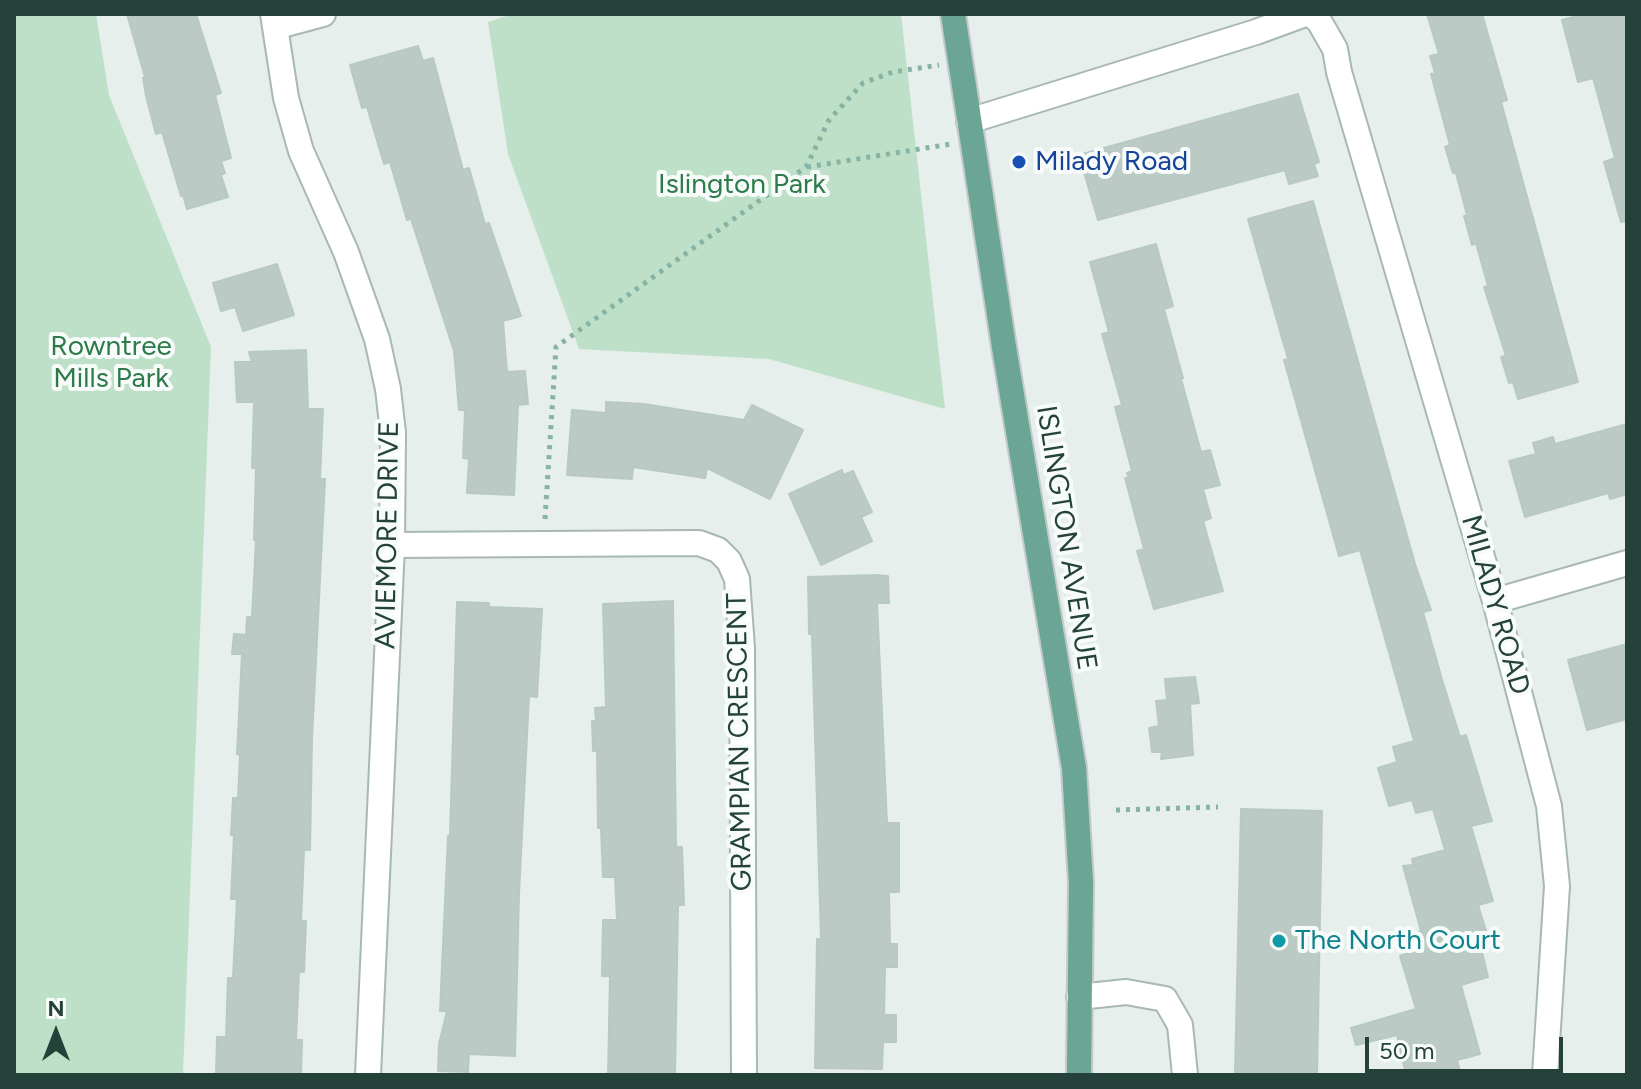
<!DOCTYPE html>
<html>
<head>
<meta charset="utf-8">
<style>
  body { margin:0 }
  #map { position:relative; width:1641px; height:1089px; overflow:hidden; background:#e6efeb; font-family:Figtree,sans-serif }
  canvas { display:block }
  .frame { position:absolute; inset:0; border:16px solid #24423a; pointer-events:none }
  .north { position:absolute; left:16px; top:993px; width:80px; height:80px; -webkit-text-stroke:6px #f7fbf9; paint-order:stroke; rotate:0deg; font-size:22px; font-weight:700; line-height:32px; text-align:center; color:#24423a }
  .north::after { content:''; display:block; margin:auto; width:28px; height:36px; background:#24423a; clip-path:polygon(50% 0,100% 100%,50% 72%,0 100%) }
  .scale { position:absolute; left:1365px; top:1037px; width:198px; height:36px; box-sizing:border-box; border:4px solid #24423a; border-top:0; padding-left:10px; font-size:24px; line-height:28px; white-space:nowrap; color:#24423a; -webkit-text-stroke:6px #f7fbf9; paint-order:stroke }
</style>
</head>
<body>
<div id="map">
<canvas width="1641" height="1089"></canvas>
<div class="frame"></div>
<div class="north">N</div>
<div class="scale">50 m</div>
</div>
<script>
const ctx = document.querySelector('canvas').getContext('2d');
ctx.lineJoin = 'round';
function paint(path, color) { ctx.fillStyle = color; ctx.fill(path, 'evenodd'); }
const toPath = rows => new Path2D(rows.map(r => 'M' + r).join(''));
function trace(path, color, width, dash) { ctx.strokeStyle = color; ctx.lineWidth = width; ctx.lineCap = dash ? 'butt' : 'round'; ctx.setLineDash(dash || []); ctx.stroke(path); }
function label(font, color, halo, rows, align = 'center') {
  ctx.font = font + ' Figtree,sans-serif'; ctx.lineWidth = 8; ctx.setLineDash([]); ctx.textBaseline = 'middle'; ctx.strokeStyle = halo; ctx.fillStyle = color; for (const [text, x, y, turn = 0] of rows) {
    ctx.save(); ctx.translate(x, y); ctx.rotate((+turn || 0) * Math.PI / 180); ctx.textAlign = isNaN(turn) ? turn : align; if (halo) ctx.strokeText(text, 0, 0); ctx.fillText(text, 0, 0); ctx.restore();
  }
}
paint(toPath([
  [14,14,96,14,109,95,211,347,183,1075,14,1075],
  [513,14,901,14,945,409,769,359,579,349,508,154,488,22]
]), '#bfe0c8');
const building = toPath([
  [127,14,196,14,221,93,215,95,231,158,221,161,225,173,221,175,228,197,187,209,183,195,181,196,162,132,156,134,146,96,143,78,145,77,127,14],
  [1427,14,1482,14,1507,100,1501,102,1578,382,1518,399,1513,382,1509,383,1501,357,1506,356,1484,287,1488,286,1476,243,1472,245,1464,216,1467,215,1456,173,1453,173,1445,147,1450,145,1431,74,1435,73,1430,56,1439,54,1427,14],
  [1585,14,1627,14,1627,221,1621,222,1604,162,1615,158,1593,78,1578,82,1562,20,1585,14],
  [418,46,423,61,433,58,463,170,469,168,485,224,489,223,521,316,503,321,507,372,525,371,528,404,518,405,514,495,467,493,469,459,463,458,465,410,459,410,454,351,411,219,407,220,390,162,384,164,367,107,362,108,350,65,418,46],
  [1298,94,1319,162,1314,164,1318,176,1289,184,1285,170,1098,220,1079,155,1298,94],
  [1313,201,1415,564,1431,610,1423,612,1443,683,1460,737,1466,735,1492,821,1471,826,1493,901,1478,905,1486,931,1478,936,1488,977,1461,985,1480,1054,1457,1060,1461,1075,1406,1075,1397,1035,1356,1045,1351,1028,1416,1009,1400,956,1411,952,1407,935,1421,931,1403,866,1413,865,1412,859,1445,850,1433,809,1416,813,1412,800,1389,806,1378,768,1397,762,1393,747,1414,741,1360,550,1339,556,1284,360,1288,359,1248,219,1313,201],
  [1156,244,1173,306,1164,309,1183,378,1181,379,1201,452,1210,450,1220,485,1203,489,1211,518,1203,521,1223,591,1154,609,1137,551,1144,549,1125,478,1129,478,1127,473,1132,471,1115,407,1122,405,1102,334,1109,332,1090,262,1156,244],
  [277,264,294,315,243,331,235,307,221,311,213,283,277,264],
  [306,350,308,409,323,409,320,479,325,479,312,739,310,850,304,850,301,921,306,921,304,972,299,972,296,1040,302,1040,301,1075,216,1075,217,1037,226,1037,228,978,233,978,237,899,231,899,234,835,231,835,233,798,238,798,240,755,237,754,242,654,232,654,234,634,246,635,247,617,252,617,256,540,254,540,256,468,252,468,254,402,237,402,235,362,252,362,249,352,306,350],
  [606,402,644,404,744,420,752,405,803,430,770,499,707,468,705,478,633,467,632,479,567,475,572,410,606,413,606,402],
  [1627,424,1627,494,1610,499,1608,493,1525,517,1509,461,1536,454,1533,443,1553,437,1555,444,1627,424],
  [842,470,843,475,853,471,872,512,861,517,872,541,821,565,789,494,842,470],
  [875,575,888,576,889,603,877,603,887,823,899,823,899,892,889,892,890,944,897,944,897,967,885,967,884,1015,896,1015,896,1042,883,1042,882,1069,815,1068,817,939,821,939,812,634,809,634,808,577,875,575],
  [673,601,676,847,682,847,684,905,678,905,675,1075,608,1075,610,976,602,976,603,920,617,920,615,877,603,877,601,828,598,828,597,750,593,751,592,721,596,721,595,708,606,707,603,604,673,601],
  [457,602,489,603,489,607,542,609,537,697,529,696,519,894,515,1056,469,1054,468,1072,438,1071,439,1044,447,1011,440,1011,448,836,450,836,457,602],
  [1627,644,1627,719,1587,730,1568,660,1627,644],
  [1195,677,1199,703,1190,704,1193,755,1161,759,1162,752,1152,752,1149,728,1159,726,1156,701,1167,700,1165,679,1195,677],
  [1241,809,1322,811,1317,1075,1235,1075,1241,809]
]);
paint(building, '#bbcac4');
trace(building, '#b8c9c2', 2);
const minor = toPath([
  [273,14,286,98,301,151,346,252,377,339,388,389,393,433,392,545,368,1075],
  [1310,14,1319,21,1335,49,1339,72,1495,601,1549,806,1557,886,1545,1075],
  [275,27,323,14],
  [969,121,1256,32,1305,14],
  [392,545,699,543,718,550,729,561,737,579,742,648,744,1075],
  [1495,601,1627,563],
  [1079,997,1126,992,1165,999,1180,1025,1185,1075]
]);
const major = toPath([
  [953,14,1004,347,1074,768,1081,882,1079,1075]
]);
trace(minor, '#a8b8b2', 28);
trace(major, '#c2cac8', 28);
trace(toPath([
  [807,167,951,144],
  [545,519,556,347,806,167,829,120,863,83,893,72,939,65],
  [1116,810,1218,807]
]), '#86b3a5', 5, [4, 6]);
trace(minor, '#fff', 24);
trace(major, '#6aa596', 24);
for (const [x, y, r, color] of [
  [1019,162,8,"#1a4fb4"],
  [1279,941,8,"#0f9aa8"]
]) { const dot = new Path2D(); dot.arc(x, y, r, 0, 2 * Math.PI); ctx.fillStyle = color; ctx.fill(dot); trace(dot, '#f7fbf9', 3); }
label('28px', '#164399', '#f7fbf9', [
  ["Milady Road",1035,162]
], 'left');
label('28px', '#2d7a4b', '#f7fbf9', [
  ["Islington Park",742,185],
  ["Rowntree",111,347],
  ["Mills Park",111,379]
]);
label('28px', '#24423a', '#f7fbf9', [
  ["AVIEMORE DRIVE",388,535,-89],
  ["ISLINGTON AVENUE",1066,538,81],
  ["MILADY ROAD",1495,605,74],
  ["GRAMPIAN CRESCENT",740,742,-91]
]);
label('28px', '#0d838f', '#f7fbf9', [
  ["The North Court",1295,941]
], 'left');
</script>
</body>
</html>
